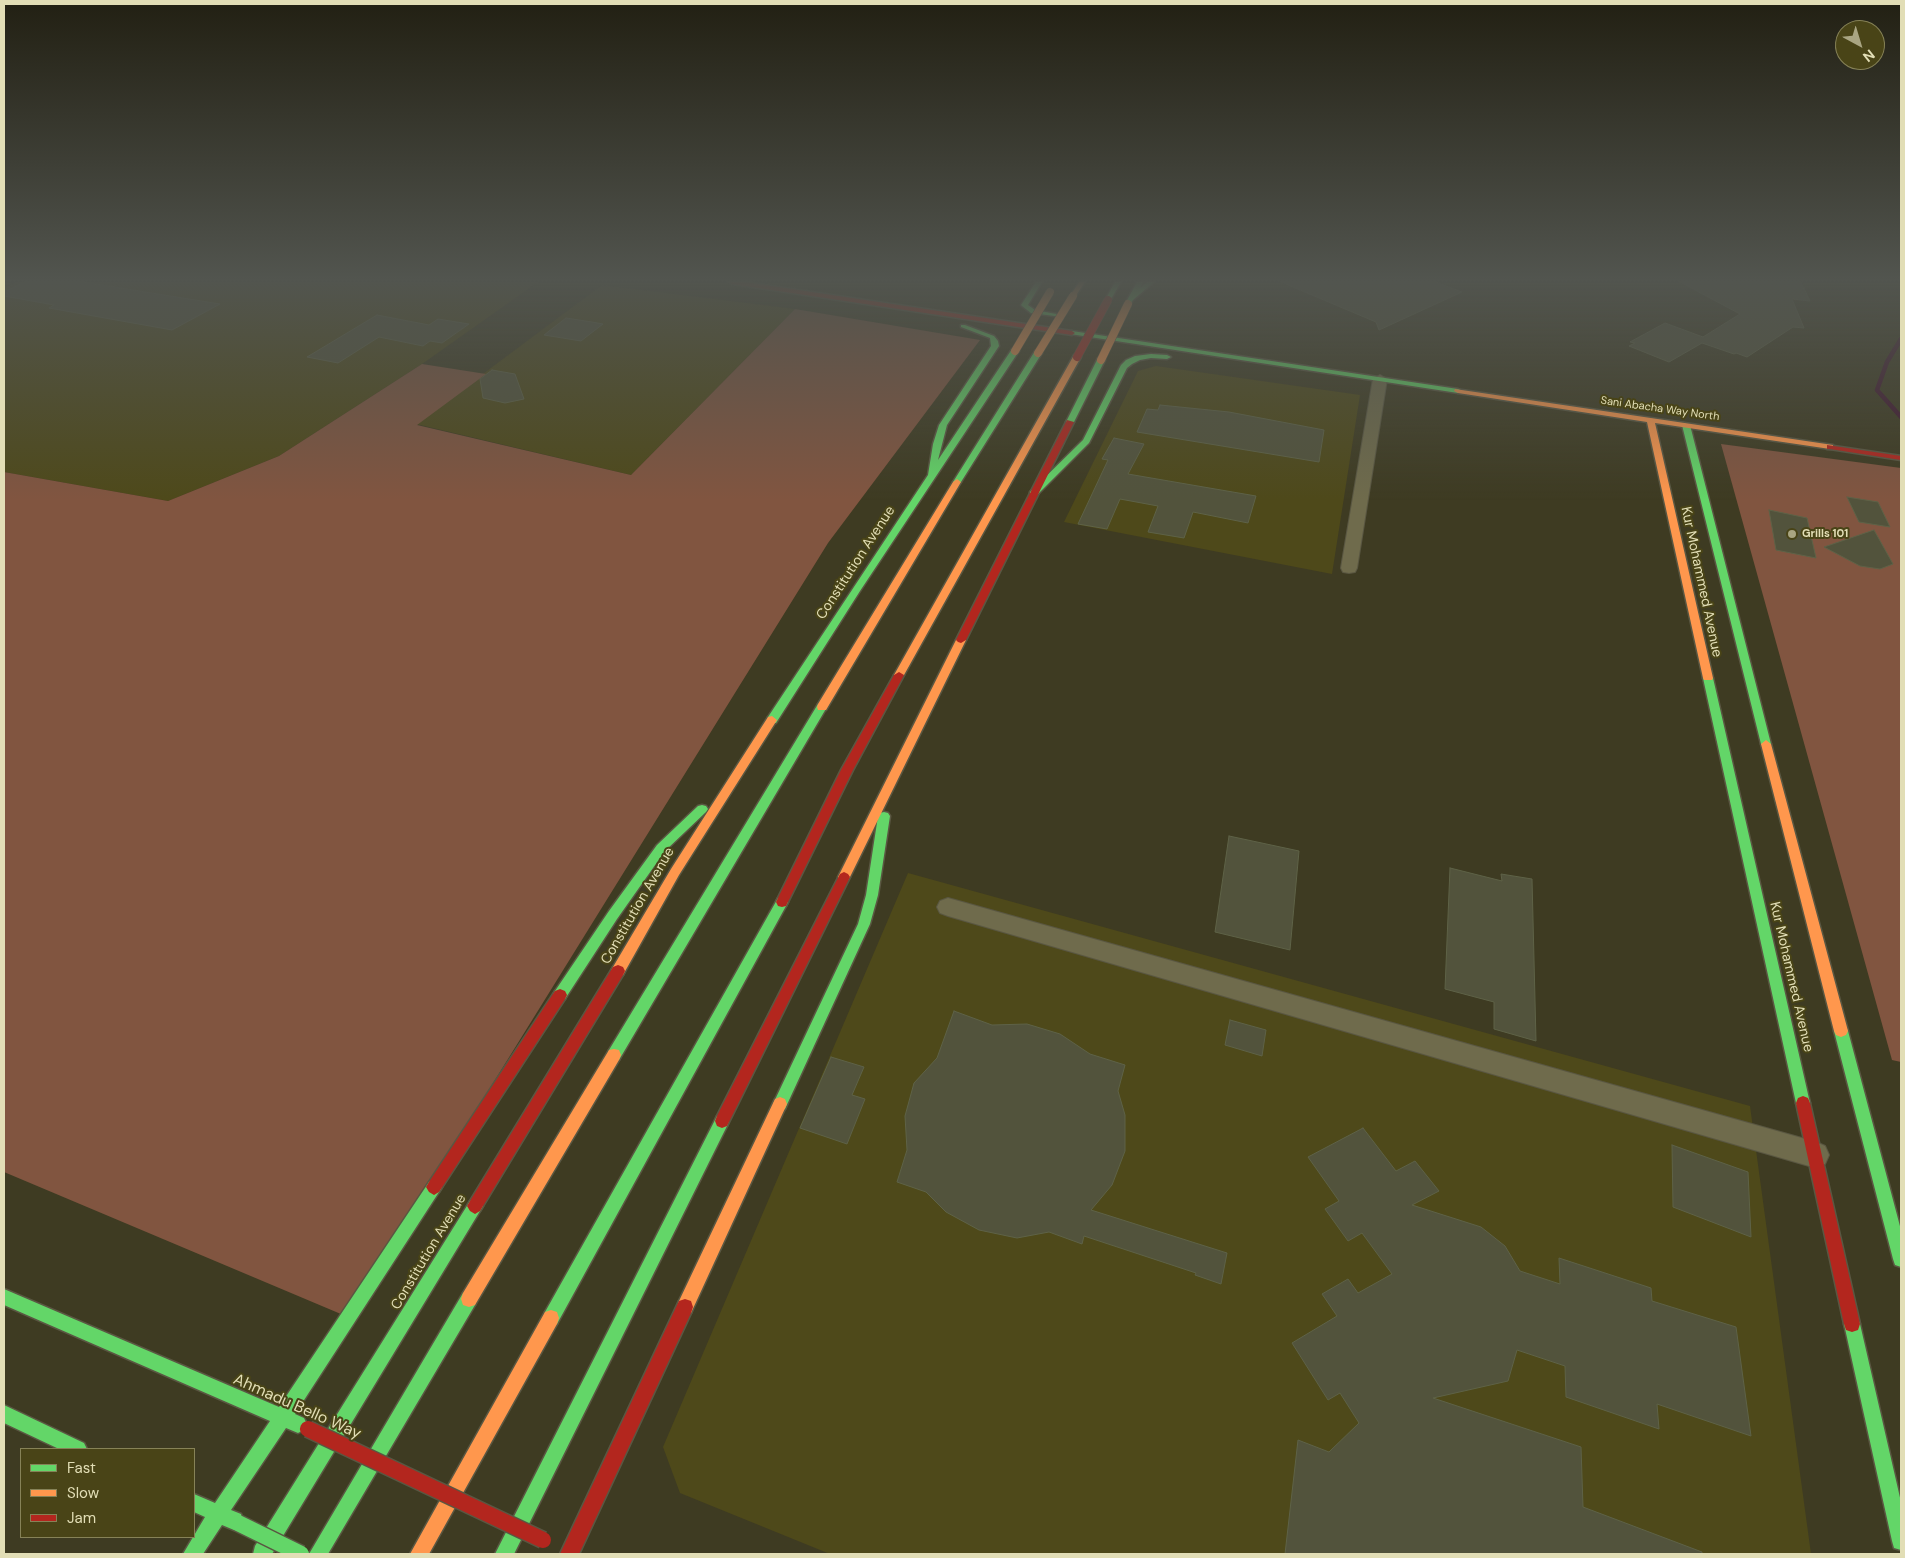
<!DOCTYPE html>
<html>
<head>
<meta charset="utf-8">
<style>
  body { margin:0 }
  #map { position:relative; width:1905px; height:1558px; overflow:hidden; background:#3e3b22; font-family:"DM Sans",sans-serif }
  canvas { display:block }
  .frame { position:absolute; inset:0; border:5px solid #e2deb6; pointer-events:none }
  .legend { position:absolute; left:20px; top:1448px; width:175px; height:90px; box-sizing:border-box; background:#494417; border:1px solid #868257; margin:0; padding:6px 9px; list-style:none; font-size:15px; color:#e2deb6 }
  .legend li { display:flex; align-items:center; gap:10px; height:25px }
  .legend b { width:25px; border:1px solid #868257 }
  .north { position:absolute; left:1835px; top:20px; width:50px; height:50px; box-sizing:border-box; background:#494417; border:1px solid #868257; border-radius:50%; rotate:141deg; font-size:14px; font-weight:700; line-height:20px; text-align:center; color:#e2deb6 }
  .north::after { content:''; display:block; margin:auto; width:18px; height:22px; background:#a9a582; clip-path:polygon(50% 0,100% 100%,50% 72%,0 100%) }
</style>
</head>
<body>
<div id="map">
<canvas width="1905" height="1558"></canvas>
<div class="frame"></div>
<ul class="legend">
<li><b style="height:6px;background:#63d668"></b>Fast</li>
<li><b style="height:6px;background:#ff974d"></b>Slow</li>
<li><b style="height:6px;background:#b3261e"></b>Jam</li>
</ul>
<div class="north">N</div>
</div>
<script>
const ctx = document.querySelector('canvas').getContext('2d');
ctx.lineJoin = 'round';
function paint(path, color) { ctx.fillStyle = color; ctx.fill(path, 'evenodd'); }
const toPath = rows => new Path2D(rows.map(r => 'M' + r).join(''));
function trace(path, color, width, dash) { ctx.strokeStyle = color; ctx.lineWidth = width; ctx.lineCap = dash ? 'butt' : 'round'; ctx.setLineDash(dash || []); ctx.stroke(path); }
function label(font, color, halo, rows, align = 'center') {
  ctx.font = font + ' "DM Sans",sans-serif'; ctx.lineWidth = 4; ctx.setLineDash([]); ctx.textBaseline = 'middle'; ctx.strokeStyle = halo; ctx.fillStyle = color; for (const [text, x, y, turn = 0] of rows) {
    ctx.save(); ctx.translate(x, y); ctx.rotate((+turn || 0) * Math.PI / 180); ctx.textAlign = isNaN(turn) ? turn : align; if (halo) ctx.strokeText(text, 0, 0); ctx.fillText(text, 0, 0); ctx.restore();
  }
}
paint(toPath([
  [16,282,538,282,422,364,279,456,168,501,4,472,4,288],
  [602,285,795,309,631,475,416,424],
  [1156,366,1360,395,1332,574,1064,522,1138,371],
  [908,873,1750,1106,1811,1554,830,1554,680,1493,663,1447]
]), '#4e491a');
paint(toPath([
  [795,309,980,340,828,543,348,1317,4,1172,4,472,168,501,279,456,422,364,486,374,417,425,631,475],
  [1721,444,1901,468,1901,1062,1892,1060]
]), '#815540');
trace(toPath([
  [1901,339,1887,362,1877,390,1901,417]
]), '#401730', 4.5);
const building = toPath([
  [25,282,83,282,220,304,172,330,49,308,54,305,4,296,4,292,25,282],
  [1281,282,1436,282,1462,292,1379,330,1376,322,1281,282],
  [1680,282,1801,282,1810,301,1792,299,1804,328,1793,327,1747,357,1736,353,1734,354,1702,343,1669,362,1629,346,1635,343,1630,342,1665,323,1703,337,1740,314,1680,282],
  [377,315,429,325,438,319,469,324,442,343,430,341,423,346,379,337,338,363,307,357,377,315],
  [566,318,592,322,603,324,581,341,544,335,566,318],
  [492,370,515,374,524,399,505,403,483,398,480,379,492,370],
  [1160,405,1229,412,1324,430,1319,462,1137,432,1147,409,1158,410,1160,405],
  [1114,438,1144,444,1128,474,1256,496,1248,523,1193,512,1184,538,1148,532,1158,506,1120,499,1107,529,1078,524,1108,460,1102,459,1114,438],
  [1847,497,1878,502,1890,527,1859,522,1847,497],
  [1769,510,1807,518,1816,558,1776,550,1769,510],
  [1874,530,1893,564,1880,569,1860,566,1824,547,1874,530],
  [1229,836,1299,851,1290,950,1215,932,1229,836],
  [1450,868,1502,881,1501,874,1532,879,1536,1041,1494,1029,1494,1002,1445,989,1450,868],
  [954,1011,992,1025,1027,1024,1060,1034,1090,1054,1125,1065,1118,1091,1125,1115,1125,1151,1112,1185,1091,1210,1227,1253,1221,1284,1195,1275,1196,1273,1084,1236,1082,1244,1049,1232,1017,1238,979,1230,946,1212,926,1192,897,1182,907,1150,905,1116,914,1083,937,1058,954,1011],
  [1230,1020,1266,1030,1262,1056,1225,1045,1230,1020],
  [831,1057,864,1067,852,1095,865,1099,847,1144,800,1128,831,1057],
  [1363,1128,1396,1171,1415,1161,1439,1191,1412,1205,1481,1227,1505,1246,1520,1271,1560,1284,1559,1258,1651,1288,1652,1301,1736,1327,1751,1436,1657,1404,1659,1429,1566,1397,1565,1366,1517,1350,1508,1381,1433,1398,1581,1447,1583,1507,1702,1552,1702,1554,1285,1554,1298,1440,1329,1452,1359,1423,1340,1393,1328,1400,1292,1343,1337,1316,1322,1294,1348,1279,1358,1293,1392,1274,1362,1233,1348,1241,1325,1209,1339,1201,1308,1157,1363,1128],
  [1672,1145,1748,1172,1751,1237,1673,1207,1672,1145]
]);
paint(building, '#52533c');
trace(building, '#5e6247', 1);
const street = toPath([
  [1380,375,1387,379,1357,568,1355,572,1349,573,1343,572,1341,568,1373,379,1380,375],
  [948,898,1816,1142,1825,1146,1829,1155,1825,1164,1816,1168,948,916,940,913,937,907,940,901,948,898]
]);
const fast = toPath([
  [1036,282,1042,282,1028,305,1035,310,1062,315,1062,317,1031,313,1022,306,1021,305,1036,282],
  [1115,282,1121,282,1110,301,1106,301,1105,300,1115,282],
  [1137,282,1143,282,1140,288,1147,282,1154,282,1133,300,1130,305,1126,305,1125,304,1137,282],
  [961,325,965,325,994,336,998,341,999,346,947,425,938,460,1012,349,1019,351,860,591,776,723,768,723,767,720,768,717,928,475,933,444,939,425,991,346,990,338,961,327,961,325],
  [1072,331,1458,389,1462,391,1458,393,1070,334,1070,332,1072,331],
  [1035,351,1042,353,961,482,957,485,954,484,953,482,1035,351],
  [1151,354,1167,355,1171,357,1167,359,1151,358,1140,360,1132,364,1127,368,1089,443,1036,496,1030,496,1030,492,1083,440,1121,365,1126,360,1135,356,1151,354],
  [1098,358,1105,360,1074,422,1067,424,1066,422,1098,358],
  [1683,423,1690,425,1771,744,1766,748,1761,744,1682,425,1683,423],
  [1708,675,1713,678,1810,1103,1808,1108,1803,1110,1798,1108,1796,1103,1703,678,1708,675],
  [822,703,827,707,619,1060,614,1061,609,1060,607,1055,609,1050,818,704,822,703],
  [702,805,706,806,708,809,706,812,665,851,617,919,565,999,560,1001,555,999,553,995,555,991,609,911,657,845,698,806,702,805],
  [884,812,888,813,890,816,878,895,870,924,785,1109,780,1111,775,1109,773,1104,858,924,866,895,878,816,880,813,884,812],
  [782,897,786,898,788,902,786,906,557,1324,551,1326,545,1324,543,1318,545,1312,778,898,782,897],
  [1841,1025,1846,1027,1848,1031,1901,1230,1901,1267,1895,1265,1893,1259,1834,1031,1836,1027,1841,1025],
  [722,1114,727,1116,729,1121,727,1126,514,1554,495,1554,717,1116,722,1114],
  [434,1179,439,1182,442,1187,439,1192,295,1414,304,1418,307,1424,304,1430,298,1433,286,1428,231,1510,241,1514,243,1521,241,1528,234,1530,222,1525,203,1554,183,1554,205,1517,194,1512,194,1494,215,1503,270,1421,4,1305,4,1289,279,1407,429,1182,434,1179],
  [475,1198,480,1201,483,1206,480,1211,272,1554,253,1554,255,1546,470,1201,475,1198],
  [469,1291,475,1293,477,1299,475,1305,328,1554,309,1554,463,1293,469,1291],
  [1852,1316,1858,1318,1860,1324,1901,1502,1901,1550,1894,1548,1892,1541,1844,1324,1846,1318,1852,1316],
  [4,1405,84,1443,87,1449,59,1449,4,1423,4,1405]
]);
const slow = toPath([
  [1079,282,1085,282,1075,297,1071,297,1070,296,1079,282],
  [1074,355,1081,357,904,675,899,678,895,677,894,675,1074,355],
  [1455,389,1833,445,1833,449,1830,449,1655,423,1713,678,1712,680,1704,680,1703,678,1647,422,1458,393,1454,391,1455,389],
  [957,479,961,482,826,710,818,710,817,707,818,704,953,482,957,479],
  [961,637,966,640,850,877,848,880,844,882,840,880,838,877,956,640,961,637],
  [772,716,777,720,679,875,623,975,618,977,613,975,611,971,613,967,671,869,768,717,772,716],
  [1766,740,1771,744,1848,1031,1846,1035,1841,1037,1836,1035,1834,1031,1761,744,1766,740],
  [614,1049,619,1050,621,1055,619,1060,475,1305,469,1307,463,1305,461,1299,463,1293,609,1050,614,1049],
  [780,1097,785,1099,787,1104,691,1313,685,1315,679,1313,677,1307,679,1301,775,1099,780,1097],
  [551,1310,557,1312,559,1318,557,1324,429,1554,410,1554,545,1312,551,1310]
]);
const jam = toPath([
  [729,282,745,282,1072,331,1075,333,1072,335,732,284,729,282],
  [1067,420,1074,422,966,640,961,643,958,642,956,640,1067,420],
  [1827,445,1901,456,1901,460,1830,449,1827,449,1827,445],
  [899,672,904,675,853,770,786,906,782,907,778,906,776,902,841,770,894,675,899,672],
  [844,872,848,874,850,877,727,1126,722,1128,717,1126,715,1121,717,1116,840,874,844,872],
  [618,965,623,967,625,971,623,975,480,1211,475,1214,470,1211,467,1206,470,1201,613,967,618,965],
  [560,989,565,991,567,995,565,999,439,1192,434,1195,429,1192,426,1187,429,1182,555,991,560,989],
  [1803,1096,1808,1098,1810,1103,1860,1324,1858,1330,1852,1332,1846,1330,1844,1324,1796,1103,1798,1098,1803,1096],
  [685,1299,691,1301,693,1307,691,1313,579,1554,560,1554,679,1301,685,1299]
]);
trace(street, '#5a5742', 2);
trace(fast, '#5a5742', 3);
trace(slow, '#5a5742', 3);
trace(jam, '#5a5742', 3);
paint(street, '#6f6b4c');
paint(fast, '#63d668');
paint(slow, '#ff974d');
paint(jam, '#b3261e');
const fastBridge = toPath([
  [238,1523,301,1554]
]);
const slowBridge = toPath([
  [1015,351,1050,292],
  [1038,353,1073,296],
  [1101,360,1128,304]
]);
const jamBridgeFar1 = toPath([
  [1077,357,1108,300]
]);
const jamBridge = toPath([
  [308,1429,543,1540]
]);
trace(fastBridge, '#5a5742', 19, []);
trace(slowBridge, '#5a5742', 9, []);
trace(jamBridgeFar1, '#5a5742', 9, []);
trace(jamBridge, '#5a5742', 19, []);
trace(fastBridge, '#63d668', 16);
trace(slowBridge, '#ff974d', 8);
trace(jamBridgeFar1, '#b3261e', 8);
trace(jamBridge, '#b3261e', 16);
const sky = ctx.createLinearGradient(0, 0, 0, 500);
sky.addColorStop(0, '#222013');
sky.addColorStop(0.56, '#52554f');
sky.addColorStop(1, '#52554f00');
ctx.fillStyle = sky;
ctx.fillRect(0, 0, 1905, 500);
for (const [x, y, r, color] of [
  [1792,534,5,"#a9a582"]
]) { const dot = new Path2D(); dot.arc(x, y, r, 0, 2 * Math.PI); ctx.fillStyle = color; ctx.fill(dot); trace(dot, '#494417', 2); }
label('11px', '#e2deb6', '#494417', [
  ["Sani Abacha Way North",1660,409,8]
]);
label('bold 11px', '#e2deb6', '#494417', [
  ["Grills 101",1802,534]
], 'left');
label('14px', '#e2deb6', '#494417', [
  ["Constitution Avenue",856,563,-57],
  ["Kur Mohammed Avenue",1701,582,78],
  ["Constitution Avenue",638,906,-60],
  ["Kur Mohammed Avenue",1791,977,77],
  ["Constitution Avenue",429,1252,-59]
]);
label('16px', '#e2deb6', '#494417', [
  ["Ahmadu Bello Way",297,1407,24]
]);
</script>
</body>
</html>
